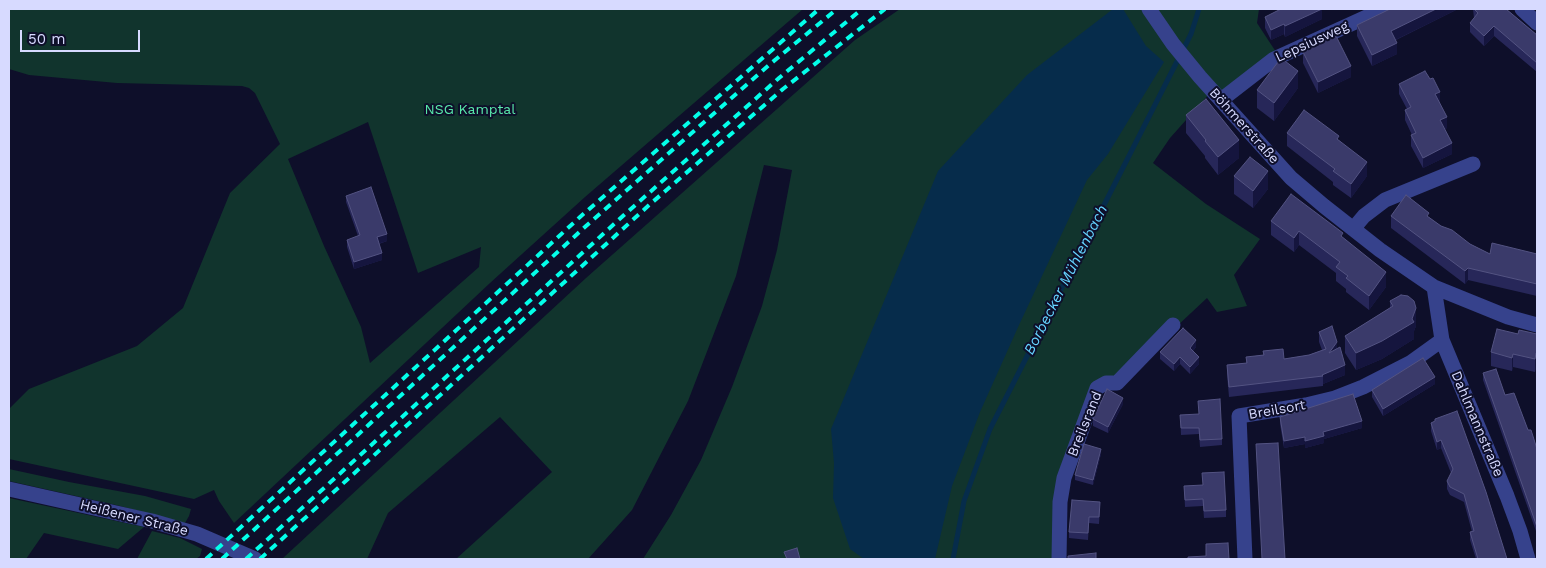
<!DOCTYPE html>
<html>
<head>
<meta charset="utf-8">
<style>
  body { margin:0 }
  #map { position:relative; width:1546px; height:568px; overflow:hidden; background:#0e0f2a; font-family:"Work Sans",sans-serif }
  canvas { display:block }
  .frame { position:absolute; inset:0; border:10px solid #d7daff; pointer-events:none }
  .scale { position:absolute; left:20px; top:30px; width:120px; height:22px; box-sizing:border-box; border:2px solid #d7daff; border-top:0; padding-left:6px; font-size:15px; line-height:18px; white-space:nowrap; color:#d7daff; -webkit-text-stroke:4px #0e0f2a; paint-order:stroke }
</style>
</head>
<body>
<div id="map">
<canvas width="1546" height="568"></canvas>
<div class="frame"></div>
<div class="scale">50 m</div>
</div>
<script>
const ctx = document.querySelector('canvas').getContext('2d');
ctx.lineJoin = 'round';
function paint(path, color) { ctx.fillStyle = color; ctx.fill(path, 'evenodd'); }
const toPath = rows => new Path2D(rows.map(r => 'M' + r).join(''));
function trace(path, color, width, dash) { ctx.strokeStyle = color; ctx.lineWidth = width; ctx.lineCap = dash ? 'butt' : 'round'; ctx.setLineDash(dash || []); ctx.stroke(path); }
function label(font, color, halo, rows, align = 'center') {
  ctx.font = font + ' "Work Sans",sans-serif'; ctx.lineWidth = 4; ctx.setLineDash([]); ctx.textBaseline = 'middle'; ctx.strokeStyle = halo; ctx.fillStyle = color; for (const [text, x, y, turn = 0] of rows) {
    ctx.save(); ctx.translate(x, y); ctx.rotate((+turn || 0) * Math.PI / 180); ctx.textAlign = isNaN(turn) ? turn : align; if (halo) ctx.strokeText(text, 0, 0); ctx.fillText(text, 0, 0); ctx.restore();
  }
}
paint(toPath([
  [9,9,803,9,585,197,490,283,234,523,219,501,214,490,194,499,9,459,9,409,29,389,137,346,183,308,230,193,280,144,255,93,249,88,242,86,117,83,29,75,9,69],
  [368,122,418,273,481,247,479,267,370,363,361,327,324,246,288,159],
  [900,9,1145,9,1211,92,1170,138,1153,163,1206,204,1260,239,1234,275,1247,306,1217,312,1207,298,1176,327,1118,374,1105,380,1055,502,1052,559,643,559,671,515,701,460,732,387,762,306,777,250,792,170,764,165,736,276,688,401,632,510,588,559,456,559,552,472,500,417,388,513,367,559,282,559,586,278,855,40],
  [1152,9,1259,9,1257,23,1278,55,1221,98],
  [9,469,69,482,145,496,191,509,189,516,185,523,116,505,9,481],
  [9,498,144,527,118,549,44,533,26,559,9,559],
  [152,531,180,538,202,549,200,556,196,559,137,559]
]), '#11342d');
paint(toPath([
  [1113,9,1123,9,1146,46,1164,62,1108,154,1087,180,1019,325,980,412,952,486,935,559,864,559,850,549,833,498,834,463,831,429,938,171,1027,75]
]), '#062c4b');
trace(toPath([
  [953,559,964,501,990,429,1191,34,1199,9]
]), '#062c4b', 5);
trace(toPath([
  [1149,9,1173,44,1200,77,1291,178,1324,206,1380,250,1434,287,1508,317,1537,325],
  [1522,9,1537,23],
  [1221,100,1274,59,1384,9],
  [1353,229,1364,216,1385,200,1473,164],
  [1434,287,1442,340,1507,496,1520,531,1528,559],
  [9,489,152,521,197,534,255,559],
  [1059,559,1060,502,1064,478,1097,388,1106,383,1117,383,1173,325],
  [1245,559,1239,416,1306,405,1335,398,1363,387,1410,363,1442,340]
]), '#36428c', 15);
trace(toPath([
  [206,559,580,217,819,9],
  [222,559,586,226,769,65,837,9],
  [246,559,624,215,779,78,862,9],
  [260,559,648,206,783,89,885,9]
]), '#03ffea', 4, [8, 6]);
paint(toPath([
  [1456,9,1456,10,1396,40,1397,54,1372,66,1357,36,1357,25],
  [1473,9,1506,9,1537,35,1537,72,1494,36,1484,46,1470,32,1470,23,1474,18],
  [1265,17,1322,19,1285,37,1284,34,1271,40,1265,28],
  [1303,52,1351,77,1318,93,1303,63],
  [1399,84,1440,102,1439,103,1447,128,1445,129,1452,154,1423,168,1411,146,1411,135,1412,135,1405,120,1405,110,1407,109,1399,94],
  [1298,88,1274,121,1257,108,1257,90],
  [1186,115,1239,158,1218,175,1205,158,1205,156,1186,133],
  [1287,133,1339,140,1367,176,1351,198,1333,185,1333,182,1287,146],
  [1234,176,1268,189,1253,208,1234,194],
  [346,196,387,241,379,244,382,260,354,269,347,247,347,240,358,236,346,202],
  [1391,216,1429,217,1441,226,1470,244,1490,254,1537,254,1537,296,1468,280,1465,284,1391,228],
  [1271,221,1343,238,1386,287,1369,310,1346,292,1346,289,1336,281,1336,273,1299,245,1294,252,1271,235],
  [1390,301,1416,326,1414,331,1414,339,1382,359,1356,370,1345,353,1345,336,1390,308],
  [1319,332,1337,348,1345,375,1323,384,1323,386,1229,397,1227,375,1227,365,1246,363,1246,357,1263,355,1263,351,1284,359,1309,355,1322,350,1319,342],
  [1518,334,1537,334,1537,366,1536,366,1535,372,1513,367,1512,371,1491,366,1491,352],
  [1196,347,1193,351,1199,364,1190,374,1180,364,1174,371,1160,359,1160,352],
  [1483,373,1505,395,1528,430,1537,449,1537,534,1483,380],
  [1435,384,1383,416,1372,397,1372,390],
  [1123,404,1108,433,1093,426,1093,419],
  [1180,415,1222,439,1222,445,1200,447,1199,434,1181,435],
  [1280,417,1362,428,1324,439,1324,443,1305,448,1305,444,1284,448,1280,424],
  [1435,419,1507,559,1476,559,1470,540,1470,532,1472,532,1464,502,1450,495,1447,489,1447,481,1451,473,1441,448,1437,450,1431,431,1431,423,1435,422],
  [1101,454,1093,485,1075,480,1075,475],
  [1184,486,1226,510,1226,517,1204,518,1203,506,1185,507],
  [1100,509,1099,524,1089,523,1088,540,1069,538,1069,532]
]), '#272759');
paint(toPath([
  [1322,9,1322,19,1285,37,1285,26],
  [1436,9,1456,9,1456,10,1391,42,1391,31],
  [1284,24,1284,34,1271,40,1271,30],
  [1494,26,1494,36,1484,46,1484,36],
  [1397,43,1397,54,1372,66,1372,55],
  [1351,66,1351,77,1318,93,1318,82],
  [1298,71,1298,88,1274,121,1274,103],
  [1440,92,1440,102,1435,105,1435,94],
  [1447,117,1447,128,1440,131,1440,120],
  [1239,140,1239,158,1218,175,1218,157],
  [1452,143,1452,154,1423,168,1423,158],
  [1367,162,1367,176,1351,198,1351,184],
  [1268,171,1268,189,1253,208,1253,191],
  [1299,231,1299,245,1294,252,1294,238],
  [387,234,387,241,377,244,377,237],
  [382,253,382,260,354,269,354,262],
  [1468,268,1468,280,1465,284,1465,271],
  [1386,272,1386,287,1369,310,1369,296],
  [1416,308,1416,326,1414,331,1414,339,1382,359,1356,370,1356,353,1412,319],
  [1196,340,1196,347,1190,354,1190,348],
  [1337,342,1337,353,1329,353],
  [1536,353,1536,366,1535,372,1535,359],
  [1513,354,1513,367,1512,371,1512,358],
  [1180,357,1180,364,1174,371,1174,364],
  [1199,357,1199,364,1190,374,1190,367],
  [1345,365,1345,375,1323,384,1323,376,1322,375],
  [1435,377,1435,384,1383,416,1383,409],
  [1123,398,1123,404,1108,433,1108,427],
  [1362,421,1362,428,1324,439,1324,443,1305,448,1305,441,1323,432],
  [1305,437,1305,444,1284,448,1284,441],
  [1441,440,1441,448,1437,450,1437,442],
  [1101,449,1101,454,1093,485,1093,480]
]), '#15153e');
const building = toPath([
  [1281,9,1322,9,1285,26,1284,24,1271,30,1265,17,1281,9],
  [1390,9,1436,9,1391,31,1397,43,1372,55,1357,25,1390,9],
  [1474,9,1506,9,1537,35,1537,63,1494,26,1484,36,1470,23,1478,13,1474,9],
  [1336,36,1351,66,1318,82,1303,52,1336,36],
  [1281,58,1298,71,1274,103,1257,90,1281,58],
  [1425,71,1430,79,1433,78,1440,92,1435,94,1447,117,1440,120,1452,143,1423,158,1411,135,1416,133,1405,110,1411,107,1399,84,1425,71],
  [1206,99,1239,140,1218,157,1205,141,1206,140,1186,115,1206,99],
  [1304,110,1339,136,1337,139,1367,162,1351,184,1333,171,1335,169,1287,133,1304,110],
  [1250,157,1268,171,1253,191,1234,176,1250,157],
  [371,187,387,234,377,237,382,253,354,262,347,240,360,235,346,196,371,187],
  [1291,194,1343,233,1341,236,1386,272,1369,296,1346,278,1348,276,1336,267,1340,262,1299,231,1294,238,1271,221,1291,194],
  [1406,195,1429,213,1427,216,1441,226,1452,230,1470,244,1490,254,1492,243,1537,254,1537,284,1468,268,1465,271,1391,216,1406,195],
  [1401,295,1408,296,1414,301,1416,308,1412,319,1414,322,1382,341,1356,353,1345,336,1393,306,1390,301,1401,295],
  [1332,326,1337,342,1329,353,1340,347,1345,365,1322,375,1323,376,1229,387,1227,365,1247,363,1246,357,1264,355,1263,351,1283,349,1284,359,1309,355,1326,349,1319,332,1332,326],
  [1183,328,1196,340,1190,348,1199,357,1190,367,1180,357,1174,364,1160,352,1183,328],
  [1497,329,1518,334,1519,330,1537,334,1537,353,1536,353,1535,359,1513,354,1512,358,1491,352,1497,329],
  [1423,358,1435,377,1383,409,1372,390,1423,358],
  [1496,369,1505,395,1514,393,1528,430,1531,430,1537,449,1537,527,1483,373,1496,369],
  [1107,389,1123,398,1108,427,1093,419,1107,389],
  [1353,394,1362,421,1323,432,1324,436,1305,441,1305,437,1284,441,1280,417,1353,394],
  [1220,399,1222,439,1200,440,1199,428,1181,428,1180,415,1199,414,1198,401,1220,399],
  [1457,411,1486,492,1507,559,1478,559,1470,532,1474,531,1464,494,1450,487,1447,481,1453,469,1441,440,1437,442,1431,423,1435,421,1435,419,1457,411],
  [1278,443,1285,559,1262,559,1256,444,1278,443],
  [1084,444,1101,449,1093,480,1075,475,1084,444],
  [1224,472,1226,510,1204,511,1203,499,1185,500,1184,486,1203,485,1202,473,1224,472],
  [1072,500,1100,502,1099,517,1089,517,1088,533,1069,532,1072,500],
  [1228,543,1229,559,1188,559,1188,557,1206,556,1206,544,1228,543],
  [797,548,800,559,787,559,784,552,797,548],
  [1096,553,1096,559,1068,559,1068,556,1096,553]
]);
paint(building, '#3a3a6a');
trace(building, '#535382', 1);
label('14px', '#d7daff', '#0e0f2a', [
  ["Lepsiusweg",1312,42,-25],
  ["Böhmerstraße",1244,126,48],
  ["Breilsort",1277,410,-10],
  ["Breilsrand",1085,424,-68],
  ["Dahlmannstraße",1477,424,67],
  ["Heißener Straße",134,518,14]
]);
label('14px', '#59e9ab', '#0e0f2a', [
  ["NSG Kamptal",470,110]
]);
label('italic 15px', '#65d4ff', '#0e0f2a', [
  ["Borbecker Mühlenbach",1066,280,-63]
]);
</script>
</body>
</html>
